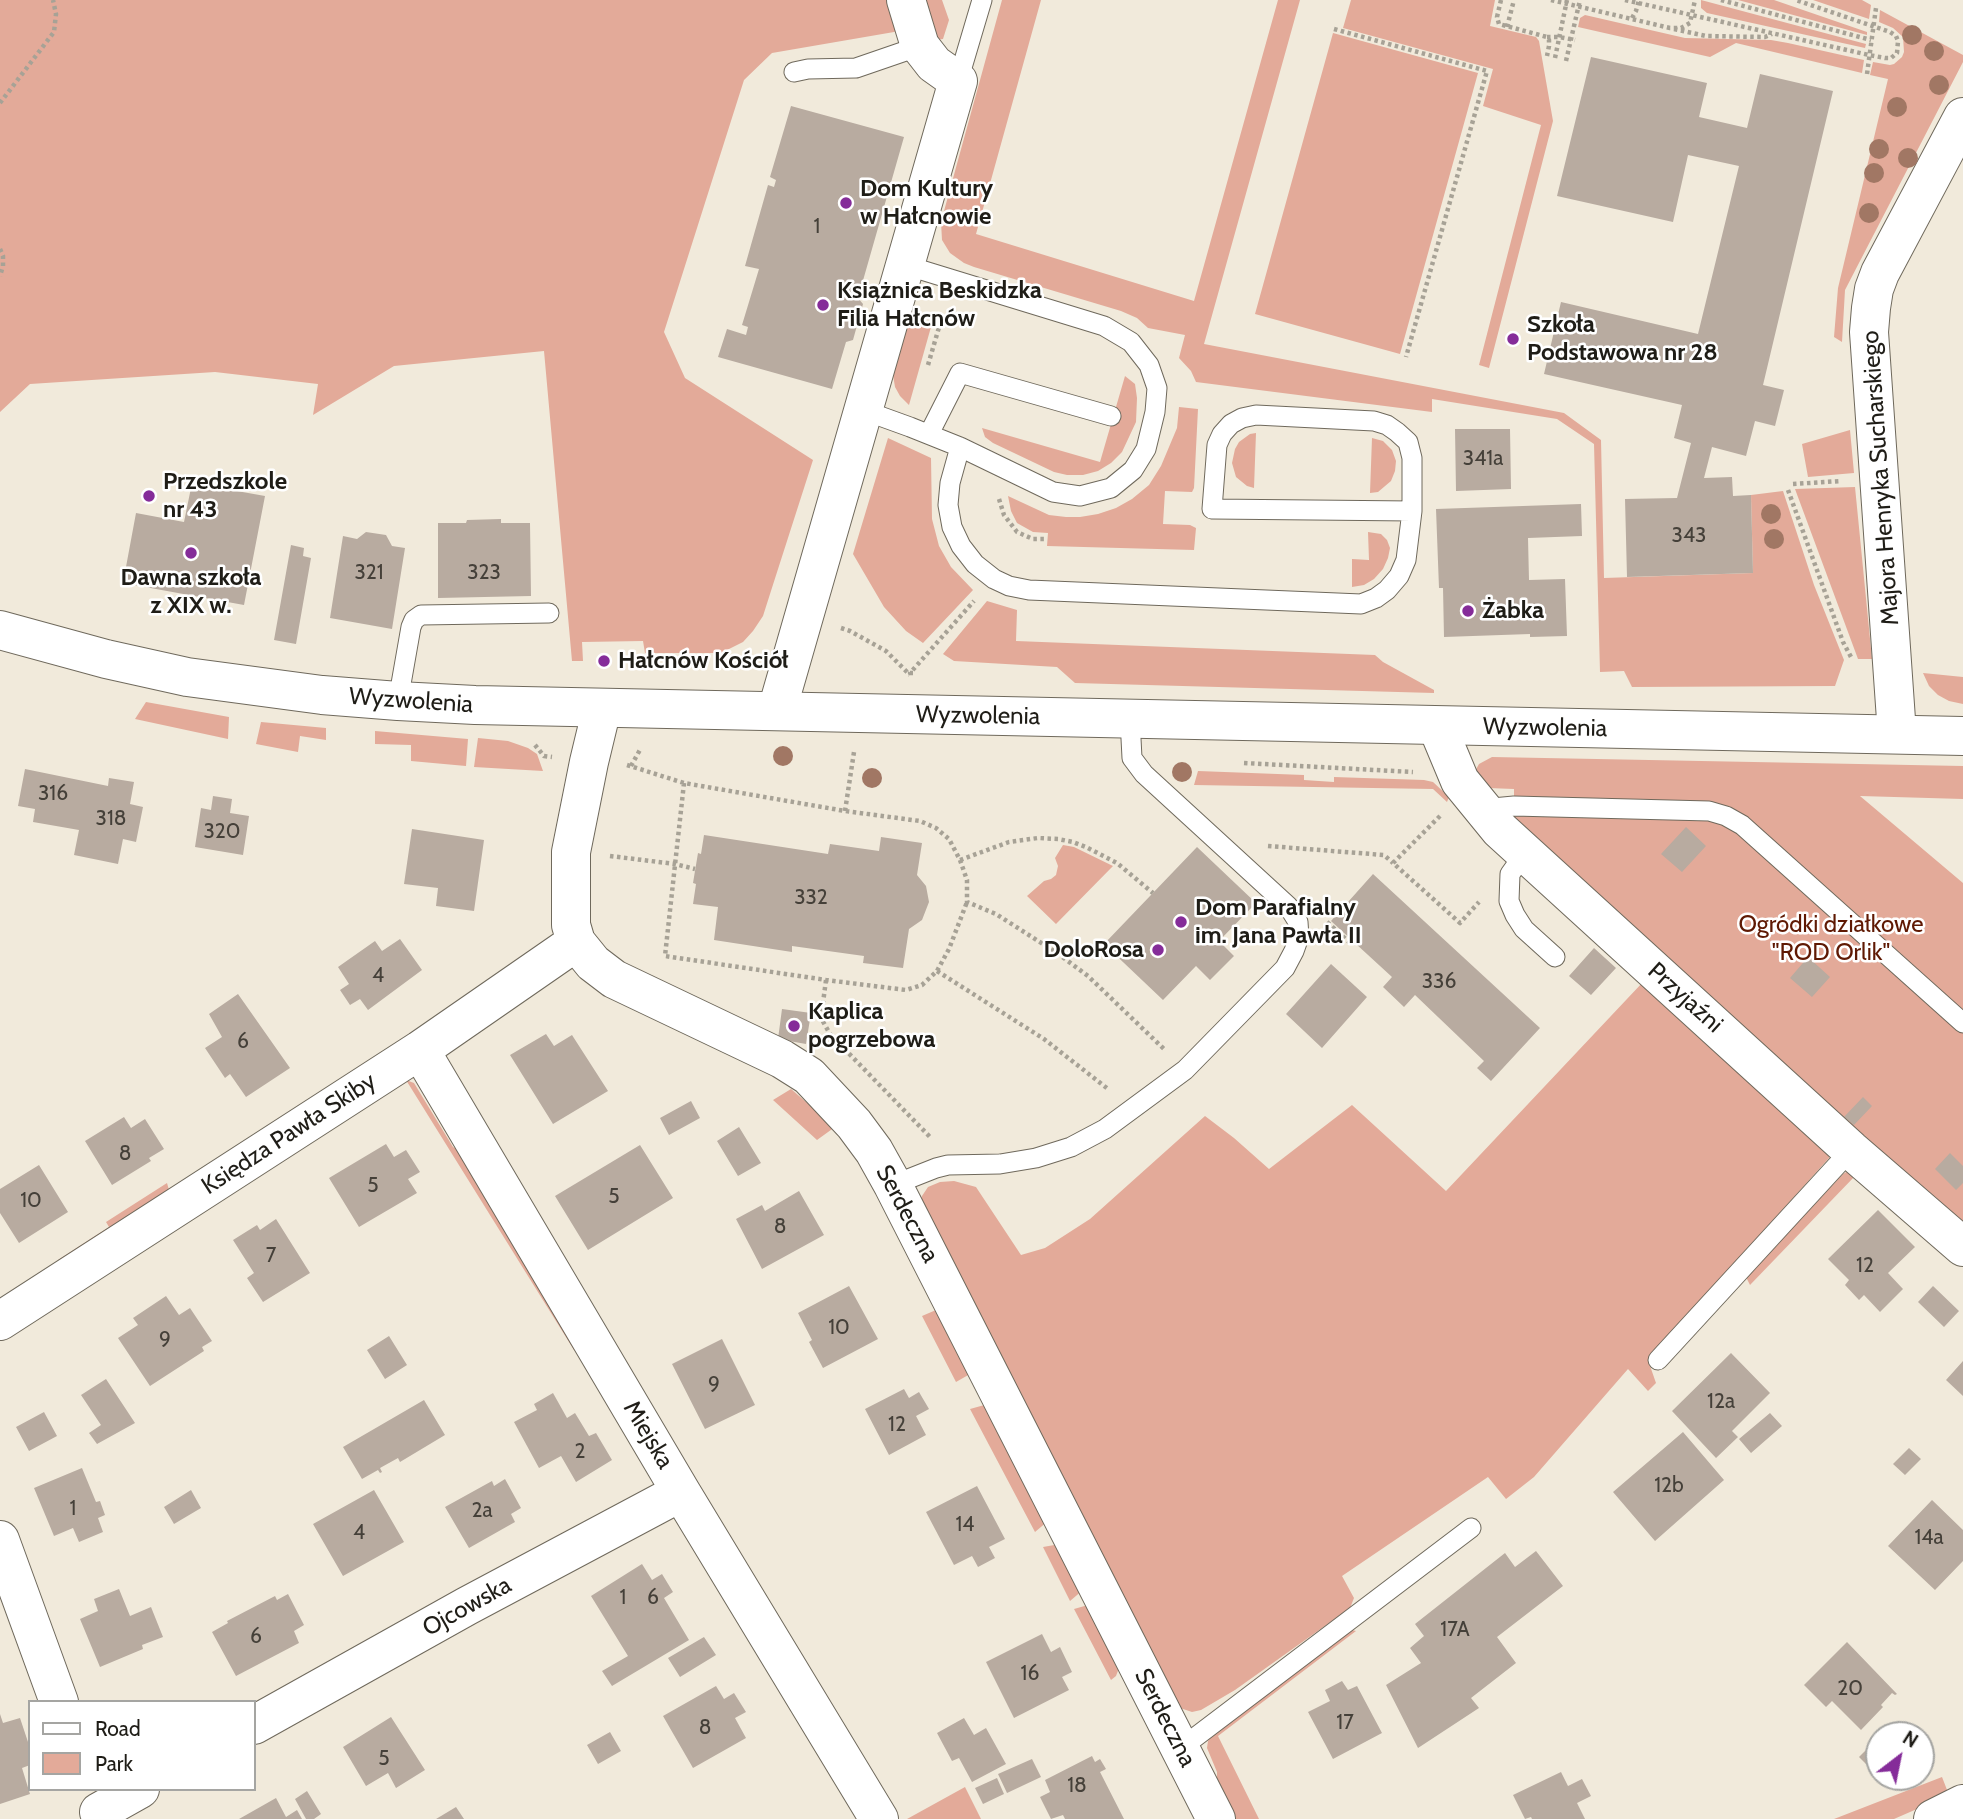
<!DOCTYPE html>
<html>
<head>
<meta charset="utf-8">
<style>
  body { margin:0 }
  #map { position:relative; width:1963px; height:1819px; overflow:hidden; background:#f1eadb; font-family:Cabin,sans-serif }
  canvas { display:block }
  .legend { position:absolute; left:28px; top:1700px; width:228px; height:91px; box-sizing:border-box; background:#fff; border:2px solid #a5a5a2; margin:0; padding:9px 12px; list-style:none; font-size:21px; color:#1f1d17 }
  .legend li { display:flex; align-items:center; gap:14px; height:35px }
  .legend b { width:35px; border:2px solid #a5a5a2 }
  .north { position:absolute; left:1865px; top:1721px; width:70px; height:70px; box-sizing:border-box; background:#fff; border:2px solid #a5a5a2; border-radius:50%; rotate:32deg; font-size:19px; font-weight:700; line-height:28px; text-align:center; color:#1f1d17 }
  .north::after { content:''; display:block; margin:auto; width:24px; height:32px; background:#852c99; clip-path:polygon(50% 0,100% 100%,50% 72%,0 100%) }
</style>
</head>
<body>
<div id="map">
<canvas width="1963" height="1819"></canvas>
<ul class="legend">
<li><b style="height:9px;background:#fff"></b>Road</li>
<li><b style="height:19px;background:#e3aa99"></b>Park</li>
</ul>
<div class="north">N</div>
</div>
<script>
const ctx = document.querySelector('canvas').getContext('2d');
ctx.lineJoin = 'round';
function paint(path, color) { ctx.fillStyle = color; ctx.fill(path, 'evenodd'); }
const toPath = rows => new Path2D(rows.map(r => 'M' + r).join(''));
function trace(path, color, width, dash) { ctx.strokeStyle = color; ctx.lineWidth = width; ctx.lineCap = dash ? 'butt' : 'round'; ctx.setLineDash(dash || []); ctx.stroke(path); }
function label(font, color, halo, rows, align = 'center') {
  ctx.font = font + ' Cabin,sans-serif'; ctx.lineWidth = 5; ctx.setLineDash([]); ctx.textBaseline = 'middle'; ctx.strokeStyle = halo; ctx.fillStyle = color; for (const [text, x, y, turn = 0] of rows) {
    ctx.save(); ctx.translate(x, y); ctx.rotate((+turn || 0) * Math.PI / 180); ctx.textAlign = isNaN(turn) ? turn : align; if (halo) ctx.strokeText(text, 0, 0); ctx.fillText(text, 0, 0); ctx.restore();
  }
}
paint(toPath([
  [0,0,889,0,899,30,894,32,772,53,744,80,664,332,685,378,813,460,770,594,763,616,753,631,743,642,721,653,645,653,643,641,582,642,583,661,572,661,544,351,394,366,313,415,318,384,215,372,30,384,0,412],
  [920,0,942,0,949,20,943,39,936,40],
  [1002,0,1041,0,976,234,1194,301,1278,0,1300,0,1204,344,1564,413,1601,440,1604,578,1753,573,1751,495,1783,491,1814,585,1844,660,1835,686,1632,687,1624,671,1600,672,1594,444,1557,419,1432,399,1432,412,1196,382,1191,371,1179,358,1185,335,1148,328,1137,318,1121,311,974,267,964,263,950,253,942,240,941,222],
  [1351,0,1495,0,1490,26,1536,37,1539,41,1553,121,1489,368,1479,365,1541,125,1483,106,1493,69,1343,28],
  [1701,0,1866,44,1865,48,1707,13,1701,8],
  [1738,0,1774,0,1867,32,1867,35],
  [1813,0,1862,0,1871,5,1869,19],
  [1880,10,1963,55,1963,62,1845,290,1842,342,1834,337,1838,288,1888,79,1870,75,1873,62,1890,65,1894,64,1902,57,1904,52,1903,37,1893,28,1879,22],
  [1585,15,1685,38,1771,40,1788,43,1864,60,1862,73,1736,43,1710,57,1578,27,1580,18],
  [1333,33,1478,73,1400,354,1255,314],
  [912,321,931,327,909,405,900,396,895,387,893,375,907,326],
  [1125,376,1135,384,1137,398,1136,422,1122,452,1111,463,1098,471,1083,475,1067,475,1054,472,993,443,985,437,982,428,1100,462],
  [1179,407,1198,409,1194,488,1192,492,1165,491,1163,524,1190,525,1196,528,1194,550,1047,546,1048,533,1033,532,1017,523,1011,511,1008,496,1049,515,1066,517,1080,517,1098,514,1116,508,1132,499,1149,485,1161,466,1177,428],
  [1850,430,1854,473,1808,477,1802,444],
  [1256,433,1254,488,1247,486,1236,477,1232,463,1235,449,1239,442,1250,434],
  [888,438,931,458,932,519,939,546,951,567,973,590,923,643,906,631,884,607,853,554],
  [1372,438,1383,441,1392,450,1396,461,1395,471,1391,481,1378,492,1370,493],
  [1855,487,1872,659,1858,659,1795,489],
  [1368,532,1381,534,1387,540,1390,548,1388,558,1383,569,1374,579,1364,585,1352,587,1352,559,1369,560],
  [987,601,1017,610,1016,641,1375,655,1383,662,1434,690,1434,693,1075,683,1057,667,954,661,943,654],
  [1923,673,1963,677,1963,704,1949,701,1938,695,1929,686],
  [146,702,229,717,228,739,135,719],
  [261,722,326,728,326,740,300,736,298,752,256,744],
  [375,731,468,739,466,766,411,761,411,745,375,744],
  [478,738,508,741,528,748,537,754,543,771,474,767],
  [1492,757,1963,766,1963,799,1860,796,1963,883,1963,1231,1514,825,1514,789,1488,788,1474,773,1479,764],
  [1198,771,1304,775,1304,780,1334,782,1334,777,1424,780,1433,782,1449,797,1447,802,1433,789,1194,785],
  [1063,845,1074,847,1113,866,1056,924,1027,896,1044,881,1051,879,1056,875,1058,866,1055,858],
  [1643,982,1830,1152,1829,1158,1653,1354,1649,1363,1656,1383,1648,1391,1628,1369,1534,1477,1506,1499,1488,1477,1342,1576,1354,1598,1350,1608,1235,1690,1201,1710,1192,1712,1180,1708,920,1205,922,1196,928,1187,940,1182,954,1181,976,1187,1021,1255,1045,1248,1090,1219,1205,1116,1234,1138,1269,1169,1352,1105,1446,1191],
  [406,1080,414,1083,453,1147,469,1156,575,1335,574,1350],
  [791,1089,835,1127,817,1140,773,1100],
  [1848,1171,1855,1176,1750,1285,1746,1277,1843,1174],
  [167,1183,171,1197,63,1264,58,1260,109,1227,106,1222],
  [936,1310,970,1374,956,1382,922,1316],
  [988,1404,1048,1521,1035,1532,970,1409],
  [1060,1544,1083,1590,1070,1601,1043,1547],
  [1088,1605,1119,1668,1116,1676,1111,1680,1074,1609],
  [1352,1630,1356,1631,1218,1736,1259,1819,1227,1819,1217,1798,1217,1772,1207,1748,1208,1741,1213,1733],
  [1942,1777,1949,1795,1894,1819,1834,1819],
  [965,1787,981,1819,907,1819]
]), '#e3aa99');
paint(toPath([
  [1591,57,1707,83,1699,117,1747,128,1760,74,1833,91,1763,385,1784,390,1775,426,1755,421,1746,456,1712,447,1704,478,1732,477,1733,496,1751,495,1753,573,1627,577,1625,499,1677,498,1691,443,1674,438,1682,405,1544,374,1561,302,1698,334,1739,166,1688,155,1673,222,1557,196],
  [791,106,904,137,858,298,863,304,853,340,846,342,832,389,718,357,727,329,746,335,748,327,742,325,759,269,745,266,768,185,774,187,776,180,770,177],
  [1455,429,1510,429,1511,489,1456,491],
  [192,483,265,496,244,605,123,583,136,513,184,522],
  [1581,504,1582,536,1528,538,1529,580,1565,579,1567,636,1530,637,1530,634,1444,637,1443,588,1439,588,1436,509],
  [501,519,501,523,530,523,531,596,438,598,438,523,466,523,467,520],
  [366,532,386,535,392,546,405,548,392,629,330,618,343,536,357,539],
  [291,545,304,548,303,556,311,558,296,644,274,640],
  [25,769,108,786,109,778,134,782,130,804,143,807,136,842,123,839,118,864,74,855,79,830,33,822,35,809,18,806],
  [213,796,232,799,230,813,249,816,243,855,195,847,201,808,211,810],
  [1686,827,1706,846,1682,872,1661,854],
  [412,829,484,840,474,911,436,906,438,888,404,884],
  [704,835,828,854,830,844,879,851,881,837,922,843,917,875,926,886,929,902,922,920,909,929,903,968,863,963,864,956,792,946,792,952,714,940,718,907,693,904,696,884,693,883,698,853,701,854],
  [1197,847,1256,903,1219,941,1234,956,1210,980,1196,966,1163,1000,1104,944],
  [1373,874,1540,1028,1491,1081,1477,1068,1484,1061,1415,995,1404,1007,1383,987,1392,977,1331,921],
  [400,939,422,970,368,1010,360,999,350,1005,340,990,349,984,338,967,375,941,382,951],
  [1594,948,1616,968,1591,995,1569,976],
  [1808,957,1830,977,1812,997,1790,978],
  [1331,964,1367,997,1322,1048,1286,1014],
  [238,994,290,1068,246,1097,230,1074,225,1078,205,1048,222,1037,209,1014],
  [782,1009,811,1013,806,1044,778,1039],
  [546,1034,554,1046,572,1035,608,1091,553,1124,510,1055],
  [1863,1097,1872,1106,1854,1125,1844,1117],
  [691,1101,700,1118,669,1135,660,1118],
  [124,1117,131,1128,145,1119,164,1149,149,1158,151,1161,112,1185,85,1141],
  [739,1127,761,1163,738,1176,717,1141],
  [386,1144,394,1157,406,1150,420,1172,408,1179,417,1193,359,1227,329,1178],
  [640,1145,673,1198,588,1250,555,1196],
  [1950,1153,1963,1166,1963,1183,1956,1190,1935,1169],
  [39,1165,68,1212,19,1243,0,1213,0,1189],
  [799,1191,824,1235,762,1269,736,1219,762,1205,765,1211],
  [1878,1210,1915,1247,1888,1273,1903,1289,1880,1312,1864,1295,1859,1300,1845,1285,1849,1280,1828,1259],
  [276,1219,310,1273,263,1302,247,1278,254,1273,233,1240,257,1225,260,1230],
  [849,1286,878,1339,823,1368,809,1342,812,1340,798,1313],
  [1933,1286,1959,1311,1944,1327,1918,1302],
  [166,1296,179,1315,190,1308,212,1341,202,1347,204,1351,150,1386,118,1338,138,1325,133,1318],
  [389,1336,407,1365,385,1379,367,1350],
  [722,1339,755,1405,705,1429,672,1364],
  [1731,1353,1770,1393,1732,1431,1738,1437,1716,1458,1672,1411],
  [1963,1361,1963,1396,1946,1380],
  [106,1379,135,1423,97,1444,89,1433,101,1425,81,1395],
  [904,1389,909,1398,919,1392,929,1409,916,1416,926,1435,889,1455,865,1409],
  [553,1393,567,1418,575,1413,589,1436,596,1433,612,1460,576,1482,561,1456,539,1468,514,1422,537,1410,534,1404],
  [424,1400,445,1435,400,1462,398,1458,380,1468,382,1472,380,1473,378,1470,362,1479,343,1447],
  [44,1412,57,1436,29,1451,16,1427],
  [1770,1413,1782,1426,1751,1453,1739,1439],
  [1683,1432,1724,1480,1655,1541,1613,1492],
  [1909,1448,1921,1459,1905,1475,1893,1464],
  [82,1468,96,1502,100,1501,105,1515,98,1518,103,1532,79,1542,73,1528,54,1536,34,1488],
  [505,1479,521,1508,511,1514,515,1522,469,1548,445,1507,492,1481,494,1486],
  [977,1486,1005,1539,989,1547,995,1558,978,1567,972,1556,954,1565,926,1512],
  [191,1490,201,1508,174,1524,164,1507],
  [374,1490,404,1542,343,1576,313,1524],
  [1932,1500,1963,1530,1963,1561,1935,1590,1888,1546],
  [1536,1551,1563,1586,1497,1637,1516,1663,1471,1698,1479,1708,1418,1748,1386,1685,1421,1663,1410,1648,1424,1636,1415,1624,1505,1553,1515,1567],
  [642,1564,652,1580,662,1574,673,1592,664,1598,689,1640,612,1686,602,1671,628,1656,591,1596],
  [119,1589,130,1616,151,1607,163,1637,142,1645,143,1649,100,1667,80,1619,98,1611,94,1599],
  [288,1594,304,1625,294,1631,299,1643,236,1676,212,1632,228,1623,227,1621,275,1596,277,1600],
  [1042,1634,1051,1652,1060,1647,1072,1672,1062,1677,1069,1690,1014,1718,986,1662],
  [704,1637,716,1655,680,1677,668,1658],
  [1847,1642,1897,1694,1895,1695,1892,1693,1881,1705,1883,1707,1861,1730,1832,1701,1826,1707,1804,1685],
  [1342,1681,1348,1690,1357,1686,1382,1733,1333,1759,1308,1712,1330,1701,1325,1690],
  [716,1686,724,1699,734,1693,746,1712,735,1718,746,1738,693,1768,663,1716],
  [0,1714,3,1723,20,1718,30,1748,30,1765,22,1768,30,1794,0,1804],
  [391,1717,425,1770,396,1788,388,1773,366,1786,343,1747],
  [964,1718,974,1735,986,1728,1006,1764,972,1782,959,1758,952,1761,937,1733],
  [610,1732,621,1751,598,1764,587,1745],
  [1879,1737,1879,1774,1877,1775,1859,1757],
  [1092,1756,1095,1762,1100,1759,1106,1769,1100,1772,1124,1819,1065,1819,1063,1815,1051,1819,1040,1797,1050,1792,1045,1780],
  [1032,1759,1041,1777,1007,1793,998,1774],
  [1561,1772,1568,1786,1582,1779,1591,1796,1577,1803,1585,1819,1532,1819,1531,1817,1525,1819,1513,1795],
  [997,1778,1004,1794,983,1804,975,1788],
  [307,1791,321,1814,314,1819,306,1819,295,1799],
  [276,1798,286,1817,297,1810,302,1819,239,1819],
  [456,1807,464,1819,436,1819]
]), '#b8aba0');
const lane = toPath([
  [794,72,808,69,856,68,920,46],
  [958,81,982,0],
  [863,410,910,427,960,447,1053,492,1080,496,1111,488,1133,470,1146,449,1155,412,1157,388,1149,365,1131,342,1104,326,905,265],
  [929,434,960,373,1111,416],
  [960,447,950,483,948,505,952,527,961,546,975,564,994,579,1009,586,1029,590,1361,604,1376,598,1387,590,1399,576,1406,560,1412,511,1412,458,1408,442,1397,432,1387,425,1374,421,1256,415,1242,418,1231,424,1222,434,1217,445,1212,509,1412,511],
  [398,701,411,627,414,620,421,615,549,613],
  [1482,809,1514,806,1709,811,1726,816,1742,825,1963,1023],
  [1525,853,1510,874,1509,901,1515,915,1524,929,1555,957],
  [893,1185,936,1168,948,1165,1000,1164,1036,1158,1071,1147,1105,1129,1185,1070,1285,968,1294,951,1299,937,1298,922,1288,906,1144,774,1132,758,1130,719],
  [1658,1360,1851,1150],
  [1181,1748,1471,1528]
]);
const street = toPath([
  [602,708,589,762,571,852,571,925,576,942,593,963,614,979,782,1059,809,1076,854,1124,874,1151,893,1185,1216,1819],
  [777,710,958,81,934,64,920,46,906,0],
  [1437,726,1460,781,1500,830,1851,1150,1963,1247],
  [1897,734,1869,332,1871,308,1874,289,1880,273,1963,117],
  [420,1050,681,1492,879,1819],
  [0,1321,420,1050,576,942],
  [0,1540,59,1702],
  [254,1725,467,1606,681,1492],
  [99,1812,140,1789],
  [1933,1819,1963,1804]
]);
const secondary = toPath([
  [0,630,106,659,187,677,322,695,398,701,475,705,1963,736]
]);
trace(lane, '#6f695c', 21);
trace(street, '#6f695c', 40);
trace(secondary, '#6f695c', 40);
trace(toPath([
  [1501,0,1497,17,1499,24,1547,37,1549,40,1549,46,1547,56],
  [1551,0,1670,28,1681,28,1690,23,1695,0],
  [1625,0,1869,55,1885,58,1891,58,1897,53,1898,41,1896,36,1890,32,1796,0],
  [1721,0,1871,40],
  [1632,18,1636,11,1639,0],
  [1507,27,1514,0],
  [1334,29,1487,71,1406,357],
  [1674,29,1706,36,1765,37,1772,34],
  [1547,37,1559,37,1575,40],
  [1555,58,1567,0],
  [1566,61,1580,0],
  [1867,74,1876,8],
  [0,103,54,32,56,14,53,0],
  [0,249,3,256,3,266,0,276],
  [928,365,942,317,932,314],
  [1793,484,1841,481],
  [1788,490,1843,642,1851,657],
  [999,499,1004,515,1017,532,1033,539,1044,539],
  [841,628,850,631,886,651,910,675],
  [913,673,910,673,974,601],
  [535,745,544,756,552,757],
  [1244,763,1413,772],
  [627,765,684,783,845,811,920,821,936,828,949,839,960,860,967,880,967,902,996,914,1057,953,1088,976,1165,1050],
  [631,766,641,748],
  [684,783,665,956,826,980,906,990,922,985,937,971,949,949,967,902],
  [845,811,854,752],
  [1440,816,1393,863,1460,923,1479,902],
  [1268,846,1384,855,1393,863],
  [610,856,675,864,695,869],
  [960,860,1009,842,1038,838,1058,839,1073,842,1086,847,1117,863,1153,893],
  [1327,922,1349,942],
  [937,971,1044,1039,1108,1089],
  [826,980,821,1018,830,1034,931,1138]
]), '#a7a296', 4.5, [3.5, 3.5]);
trace(lane, '#fff', 19);
trace(street, '#fff', 38);
trace(secondary, '#fff', 38);
ctx.fillStyle = '#a17764';
for (const [x, y] of [
  [1912,35],
  [1934,51],
  [1939,85],
  [1897,107],
  [1879,149],
  [1908,158],
  [1874,173],
  [1869,213],
  [1771,514],
  [1774,539],
  [783,756],
  [1182,772],
  [872,778]
]) { ctx.beginPath(); ctx.arc(x, y, 10, 0, 2 * Math.PI); ctx.fill(); }
for (const [x, y, r, color] of [
  [846,203,7,"#852c99"],
  [823,305,7,"#852c99"],
  [1513,339,7,"#852c99"],
  [149,496,7,"#852c99"],
  [191,553,7,"#852c99"],
  [1468,611,7,"#852c99"],
  [604,661,7,"#852c99"],
  [1181,922,7,"#852c99"],
  [1158,950,7,"#852c99"],
  [794,1026,7,"#852c99"]
]) { const dot = new Path2D(); dot.arc(x, y, r, 0, 2 * Math.PI); ctx.fillStyle = color; ctx.fill(dot); trace(dot, '#fff', 2.5); }
label('21px', '#454039', null, [
  ["1",817,227],
  ["341a",1483,459],
  ["343",1689,536],
  ["321",369,573],
  ["323",484,573],
  ["316",53,794],
  ["318",111,819],
  ["320",222,832],
  ["332",811,898],
  ["4",378,976],
  ["336",1439,982],
  ["6",243,1042],
  ["8",125,1154],
  ["5",373,1186],
  ["5",614,1197],
  ["10",31,1201],
  ["8",780,1227],
  ["7",271,1256],
  ["12",1865,1266],
  ["10",839,1328],
  ["9",165,1340],
  ["9",714,1385],
  ["12a",1721,1402],
  ["12",897,1425],
  ["2",580,1452],
  ["12b",1669,1486],
  ["1",73,1509],
  ["2a",482,1511],
  ["14",965,1525],
  ["4",359,1533],
  ["14a",1929,1538],
  ["1",623,1598],
  ["6",653,1598],
  ["17A",1455,1630],
  ["6",256,1637],
  ["16",1030,1674],
  ["20",1850,1689],
  ["17",1345,1723],
  ["8",705,1728],
  ["5",384,1759],
  ["18",1077,1786]
]);
label('bold 24px', '#1f1d17', '#fff', [
  ["Dom Kultury",860,189],
  ["w Hałcnowie",860,217],
  ["Książnica Beskidzka",837,291],
  ["Filia Hałcnów",837,319],
  ["Szkoła",1527,325],
  ["Podstawowa nr 28",1527,353],
  ["Przedszkole",163,482],
  ["nr 43",163,510],
  ["Dawna szkoła",191,578,"center"],
  ["z XIX w.",191,606,"center"],
  ["Żabka",1482,611],
  ["Hałcnów Kościół",618,661],
  ["Dom Parafialny",1195,908],
  ["im. Jana Pawła II",1195,936],
  ["DoloRosa",1144,950,"right"],
  ["Kaplica",808,1012],
  ["pogrzebowa",808,1040]
], 'left');
label('24px', '#1f1d17', '#fff', [
  ["Majora Henryka Sucharskiego",1881,478,-94],
  ["Wyzwolenia",411,701,4],
  ["Wyzwolenia",978,716,1],
  ["Wyzwolenia",1545,728,1],
  ["Przyjaźni",1685,998,42],
  ["Księdza Pawła Skiby",289,1134,-33],
  ["Serdeczna",907,1214,62],
  ["Miejska",648,1435,59],
  ["Ojcowska",467,1607,-29],
  ["Serdeczna",1165,1718,63]
]);
label('24px', '#5f1903', '#fff', [
  ["Ogródki działkowe",1831,925],
  ["\"ROD Orlik\"",1831,953]
]);
</script>
</body>
</html>
